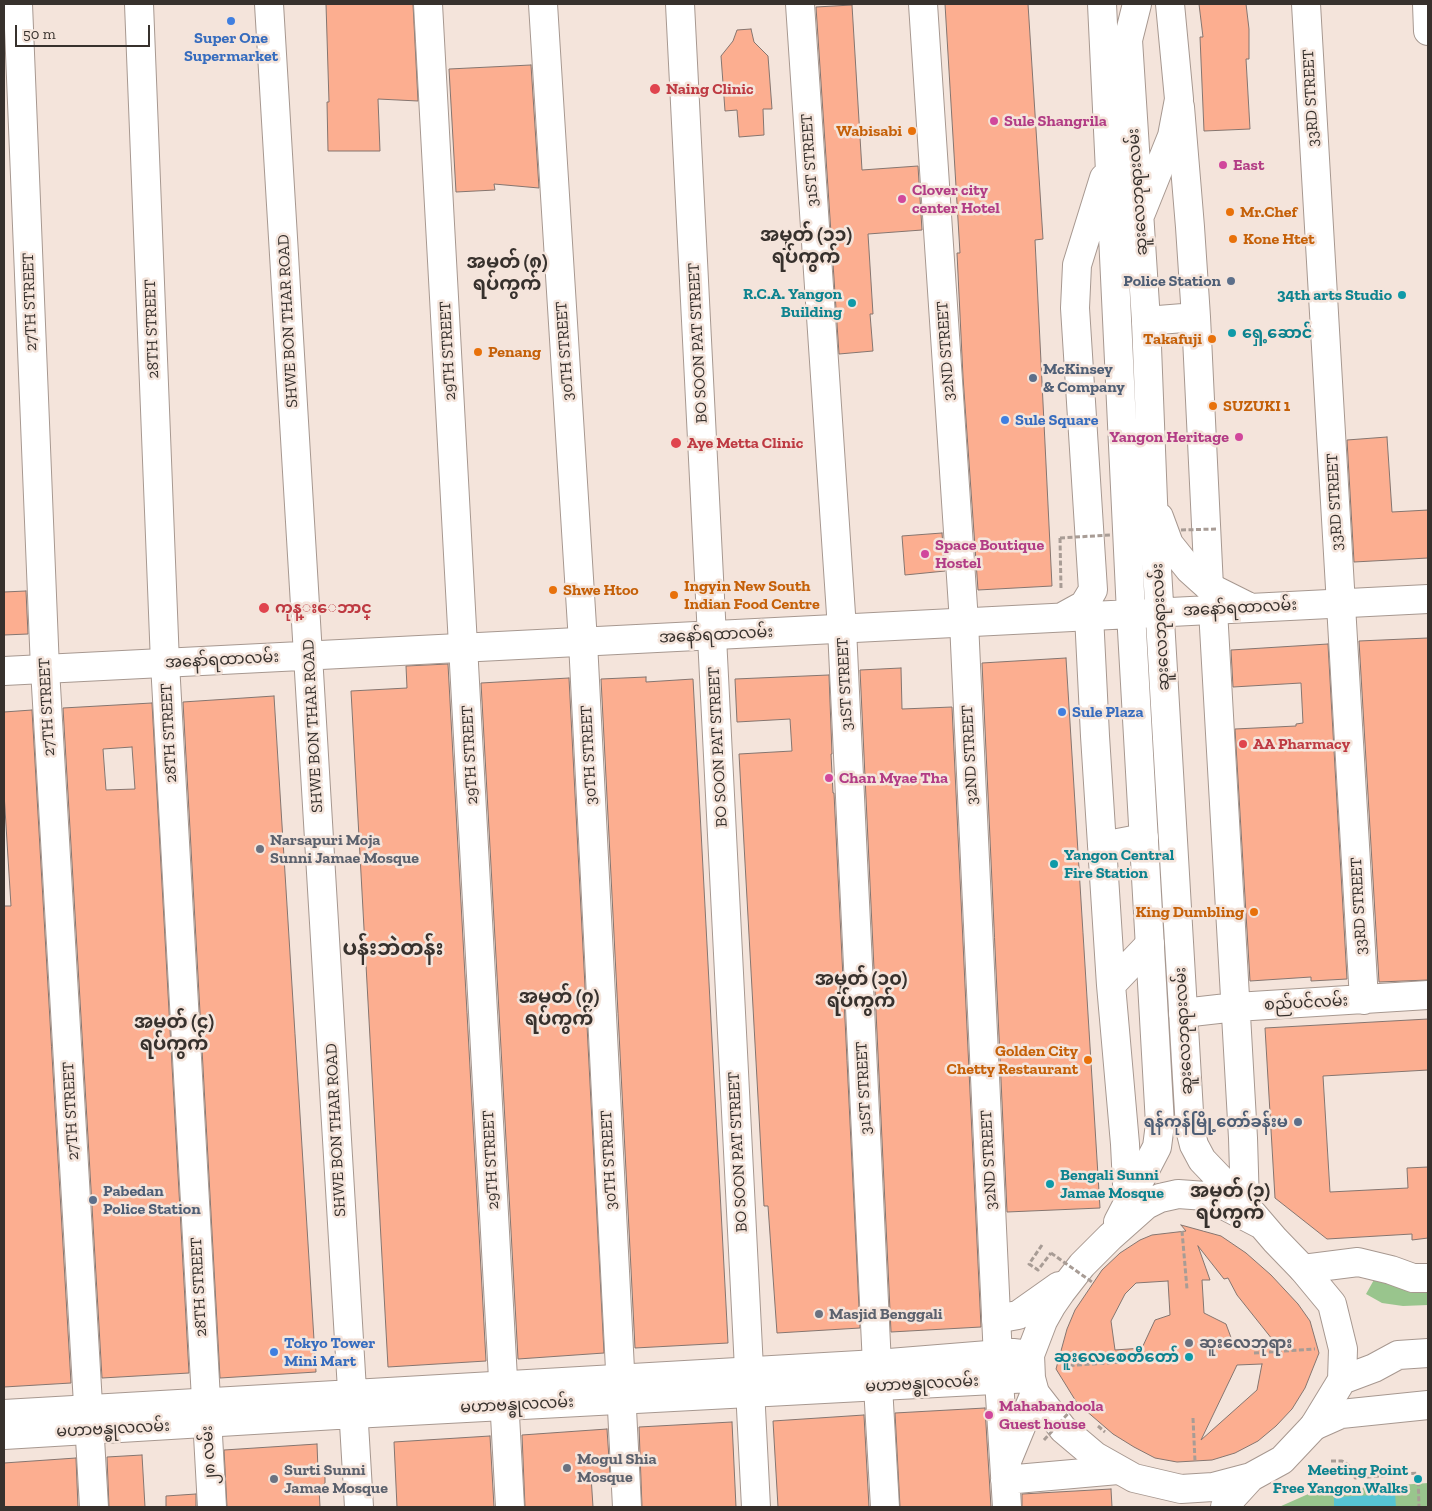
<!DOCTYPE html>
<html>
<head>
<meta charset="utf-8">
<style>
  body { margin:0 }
  #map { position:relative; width:1432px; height:1511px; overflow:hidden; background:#f4e4db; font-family:"Zilla Slab",serif }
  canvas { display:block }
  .frame { position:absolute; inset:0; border:5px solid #37312d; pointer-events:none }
  .scale { position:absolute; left:15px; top:25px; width:135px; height:22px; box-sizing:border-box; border:2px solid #37312d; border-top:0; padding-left:6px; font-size:15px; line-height:18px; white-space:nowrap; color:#37312d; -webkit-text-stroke:4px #f4e4db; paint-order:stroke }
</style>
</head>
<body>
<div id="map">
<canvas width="1432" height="1511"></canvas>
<div class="frame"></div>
<div class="scale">50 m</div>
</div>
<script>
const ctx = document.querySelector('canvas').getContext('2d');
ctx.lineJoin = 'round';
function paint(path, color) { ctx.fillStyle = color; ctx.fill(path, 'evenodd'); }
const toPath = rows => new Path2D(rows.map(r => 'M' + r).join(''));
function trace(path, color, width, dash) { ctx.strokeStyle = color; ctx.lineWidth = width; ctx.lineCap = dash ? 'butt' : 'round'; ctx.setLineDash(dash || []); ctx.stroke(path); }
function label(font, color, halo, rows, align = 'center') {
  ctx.font = font + ' "Zilla Slab","Noto Sans Myanmar",serif'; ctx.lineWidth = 5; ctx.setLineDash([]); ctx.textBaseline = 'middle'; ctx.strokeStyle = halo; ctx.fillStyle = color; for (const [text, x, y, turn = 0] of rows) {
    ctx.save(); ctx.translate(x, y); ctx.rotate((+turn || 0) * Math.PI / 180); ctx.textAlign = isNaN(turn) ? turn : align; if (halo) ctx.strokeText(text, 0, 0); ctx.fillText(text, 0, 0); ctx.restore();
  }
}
paint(toPath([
  [1375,1278,1428,1286,1428,1305,1403,1306,1382,1303,1366,1294],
  [1428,1483,1428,1507,1279,1507,1315,1491]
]), '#99c58d');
paint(toPath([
  [1395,1494,1396,1507,1334,1507,1334,1497]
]), '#57c4d3');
const building = toPath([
  [326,4,413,4,418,101,378,99,380,151,328,151,327,102,329,102,326,4],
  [945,4,1028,4,1043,239,1035,240,1052,586,978,590,963,377,957,253,960,253,945,4],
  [1199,4,1246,4,1249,29,1249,59,1246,59,1250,129,1204,131,1200,37,1203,37,1199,4],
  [852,5,862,170,918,166,922,230,868,234,873,314,870,314,873,351,839,354,816,7,852,5],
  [751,29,754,42,768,56,772,109,763,109,764,135,739,137,737,110,725,111,721,56,733,41,737,30,751,29],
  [531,65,539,188,494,184,495,190,456,192,449,69,531,65],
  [1387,437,1392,512,1428,510,1428,558,1354,562,1347,440,1387,437],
  [942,533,945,571,905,575,902,536,942,533],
  [26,591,28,634,4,635,4,592,26,591],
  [1428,638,1428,980,1379,982,1359,641,1428,638],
  [1328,644,1347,979,1311,981,1311,977,1250,981,1235,729,1296,726,1296,724,1303,723,1301,683,1233,687,1231,650,1328,644],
  [1066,658,1100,1208,1007,1212,982,663,1066,658],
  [448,664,486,1361,388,1367,351,691,407,688,406,666,448,664],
  [901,668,902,709,952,707,981,1327,891,1332,860,670,901,668],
  [829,675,832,754,831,754,833,793,834,793,860,1328,777,1333,768,1206,764,1206,739,754,792,751,790,719,737,722,735,679,829,675],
  [646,677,646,682,693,679,728,1343,635,1348,601,679,646,677],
  [569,678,604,1353,518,1359,481,683,569,678],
  [274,696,316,1372,220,1378,183,702,274,696],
  [152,703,189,1373,102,1378,63,708,152,703],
  [132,747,135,789,106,790,103,749,132,747],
  [32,710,71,1383,4,1387,4,906,11,906,4,793,4,712,32,710],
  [1428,1019,1428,1070,1323,1076,1330,1192,1408,1188,1407,1168,1428,1167,1428,1238,1412,1240,1412,1234,1327,1239,1275,1198,1265,1028,1428,1019],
  [1181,1225,1221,1236,1246,1253,1271,1275,1298,1304,1310,1321,1319,1353,1305,1388,1292,1409,1276,1426,1258,1441,1235,1453,1212,1460,1177,1462,1155,1458,1134,1447,1113,1434,1077,1403,1056,1369,1067,1329,1075,1310,1102,1270,1120,1253,1140,1240,1152,1235,1186,1231,1181,1225],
  [1198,1246,1224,1279,1228,1278,1237,1295,1280,1349,1263,1341,1233,1343,1226,1324,1204,1313,1202,1280,1210,1280,1198,1246],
  [1168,1281,1170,1315,1155,1320,1142,1348,1115,1350,1111,1321,1125,1294,1136,1283,1168,1281],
  [1262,1364,1257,1390,1201,1440,1237,1365,1262,1364],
  [985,1408,991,1507,900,1507,895,1413,985,1408],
  [864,1415,869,1507,778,1507,773,1421,864,1415],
  [732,1422,736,1507,642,1507,639,1427,732,1422],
  [607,1429,610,1474,591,1476,593,1507,525,1507,522,1435,607,1429],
  [490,1436,494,1507,397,1507,394,1442,490,1436],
  [317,1444,318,1470,325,1475,325,1483,319,1488,320,1507,227,1507,224,1450,317,1444],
  [142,1455,145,1507,109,1507,107,1457,142,1455],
  [76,1458,78,1507,4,1507,4,1463,76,1458],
  [1111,1489,1112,1507,1022,1507,1022,1494,1111,1489],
  [196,1494,196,1507,166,1507,166,1496,196,1494]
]);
paint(building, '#fcae90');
trace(building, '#85756f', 1);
const minor = toPath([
  [18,4,45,669,94,1507],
  [139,4,165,663,212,1507],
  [428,4,510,1507],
  [543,4,583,642,627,1507],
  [680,4,756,1507],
  [800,4,842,629,878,1386,885,1507],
  [923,4,964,622,999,1380,1007,1507],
  [1306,4,1364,1000],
  [1427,4,1428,31],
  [1180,107,1190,227,1196,317,1209,587],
  [1146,321,1196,317],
  [1213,610,1243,1138,1245,1205],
  [1089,615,1095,736,1111,985,1125,1144,1128,1204],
  [1102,846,1144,838],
  [1111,985,1150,944],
  [1183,1013,1236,1007,1428,995],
  [1303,1269,1358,1262,1391,1270,1413,1278,1428,1278],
  [1314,1426,1341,1414,1428,1405],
  [1007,1461,1035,1393],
  [1005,1480,1118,1470]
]);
const major = toPath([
  [269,4,359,1507],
  [1102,4,1131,613,1160,1124,1157,1147,1118,1222],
  [1137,4,1128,40,1146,321,1153,501,1190,1129,1194,1145,1202,1160,1245,1205,1275,1240,1303,1269,1332,1304,1343,1349,1342,1380,1314,1426,1282,1460,1251,1477,1213,1487,1181,1489,1134,1478,1095,1456,1063,1429,1035,1393,1031,1378,1030,1355,1043,1321,1052,1305,1061,1292,1082,1265,1110,1237,1146,1205,1160,1198,1178,1194,1206,1196,1262,1225],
  [1141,213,1172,136,1179,99,1170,4],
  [1159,517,1169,544,1189,569,1209,587,1249,607],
  [1064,616,1084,605,1093,590,1075,308,1077,265,1104,178],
  [4,671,1428,599],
  [996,1319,1018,1315,1059,1286],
  [1342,1380,1374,1368,1398,1355,1428,1353],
  [4,1414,877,1364,1013,1353,1030,1355],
  [4,1435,353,1414,1031,1378],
  [1225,1507,1230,1500,1251,1477]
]);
trace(minor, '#a79890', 30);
trace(major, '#a79890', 30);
trace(toPath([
  [1060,538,1061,589],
  [1182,1231,1187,1289],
  [1042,1245,1029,1264,1038,1270,1051,1253],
  [1254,1353,1315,1349],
  [1062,1366,1122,1362],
  [1193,1418,1195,1461],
  [1098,1426,1105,1432],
  [1331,1461,1342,1461,1347,1464,1353,1470,1355,1478,1418,1473,1419,1507]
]), '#a89c95', 3, [5, 2.5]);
trace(minor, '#fff', 28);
trace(major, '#fff', 28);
trace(toPath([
  [1181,530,1216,529],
  [1060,538,1110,535],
  [1051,1253,1092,1282],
  [1044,1440,1074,1407]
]), '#a89c95', 3, [5, 2.5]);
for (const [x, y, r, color] of [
  [231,21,5,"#3f7fe0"],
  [655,89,6,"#e0444e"],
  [994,121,5,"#d1479c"],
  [912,131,5,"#e8710a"],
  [1223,165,5,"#d1479c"],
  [902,199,5,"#d1479c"],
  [1230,212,5,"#e8710a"],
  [1233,239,5,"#e8710a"],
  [1231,281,5,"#5c6f8a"],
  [1402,295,5,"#0f9aa8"],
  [852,303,5,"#0f9aa8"],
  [1232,333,5,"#0f9aa8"],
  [1212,339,5,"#e8710a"],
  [478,352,5,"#e8710a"],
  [1033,378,5,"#5c6f8a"],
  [1213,406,5,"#e8710a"],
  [1005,420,5,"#3f7fe0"],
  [1239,437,5,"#d1479c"],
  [676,443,6,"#e0444e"],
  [925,554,5,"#d1479c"],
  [553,590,5,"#e8710a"],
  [674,595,5,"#e8710a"],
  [264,608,6,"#e0444e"],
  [1062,712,5,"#3f7fe0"],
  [1243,744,5,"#e0444e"],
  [829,778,5,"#d1479c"],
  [260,849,5,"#6b7280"],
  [1054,864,5,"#0f9aa8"],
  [1254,912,5,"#e8710a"],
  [1088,1060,5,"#e8710a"],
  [1298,1122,5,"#5c6f8a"],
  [1050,1184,5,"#0f9aa8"],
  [93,1200,5,"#5c6f8a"],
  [819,1314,5,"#6b7280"],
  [1189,1343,5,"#6b7280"],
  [274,1352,5,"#3f7fe0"],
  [1189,1357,5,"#0f9aa8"],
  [989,1415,5,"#d1479c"],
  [567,1468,5,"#6b7280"],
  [274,1479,5,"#6b7280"],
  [1418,1479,5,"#0f9aa8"]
]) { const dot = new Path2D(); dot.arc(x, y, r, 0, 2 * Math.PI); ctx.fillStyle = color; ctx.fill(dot); trace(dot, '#f4e4db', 2); }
label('bold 16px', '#366cbe', '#f4e4db', [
  ["Super One",231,38,"center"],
  ["Supermarket",231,56,"center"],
  ["Sule Square",1015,420],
  ["Sule Plaza",1072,712],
  ["Tokyo Tower",284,1343],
  ["Mini Mart",284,1361]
], 'left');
label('bold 16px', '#be3a42', '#f4e4db', [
  ["Naing Clinic",666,89],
  ["Aye Metta Clinic",687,443],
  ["ကုန္းေဘာင္",275,608],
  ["AA Pharmacy",1253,744]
], 'left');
label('16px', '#37312d', '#f4e4db', [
  ["33RD STREET",1311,98,-93],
  ["31ST STREET",810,160,-94],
  ["ဆူးလေဘုရားလမ်း",1138,192,-94],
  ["27TH STREET",30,302,-92],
  ["SHWE BON THAR ROAD",288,321,-93],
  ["28TH STREET",152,329,-92],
  ["BO SOON PAT STREET",698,343,-93],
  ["29TH STREET",448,351,-93],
  ["30TH STREET",565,351,-94],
  ["32ND STREET",946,351,-94],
  ["33RD STREET",1335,502,-93],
  ["အနော်ရထာလမ်း",1240,608,-3],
  ["ဆူးလေဘုရားလမ်း",1161,627,-93],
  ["အနော်ရထာလမ်း",716,635,-3],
  ["အနော်ရထာလမ်း",222,660,-3],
  ["31ST STREET",845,684,-93],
  ["27TH STREET",47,707,-93],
  ["SHWE BON THAR ROAD",313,726,-93],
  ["28TH STREET",169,733,-93],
  ["BO SOON PAT STREET",718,747,-93],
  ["29TH STREET",470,755,-93],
  ["30TH STREET",589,755,-93],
  ["32ND STREET",970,755,-93],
  ["33RD STREET",1359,906,-93],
  ["စည်ပင်လမ်း",1306,1003,-3],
  ["ဆူးလေဘုရားလမ်း",1184,1031,-93],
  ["31ST STREET",864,1088,-93],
  ["27TH STREET",71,1111,-93],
  ["SHWE BON THAR ROAD",336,1130,-93],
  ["BO SOON PAT STREET",738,1152,-93],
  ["29TH STREET",491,1160,-93],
  ["30TH STREET",609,1160,-93],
  ["32ND STREET",989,1160,-93],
  ["28TH STREET",199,1287,-93],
  ["မဟာဗန္ဓုလလမ်း",922,1384,-3],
  ["မဟာဗန္ဓုလလမ်း",517,1405,-3],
  ["မဟာဗန္ဓုလလမ်း",113,1429,-3],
  ["၂၈ လမ်း",209,1455,-94]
]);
label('bold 16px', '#b23c85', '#f4e4db', [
  ["Sule Shangrila",1004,121],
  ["East",1233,165],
  ["Clover city",912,190],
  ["center Hotel",912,208],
  ["Yangon Heritage",1229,437,"right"],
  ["Space Boutique",935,545],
  ["Hostel",935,563],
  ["Chan Myae Tha",839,778],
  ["Mahabandoola",999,1406],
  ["Guest house",999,1424]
], 'left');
label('bold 16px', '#c56008', '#f4e4db', [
  ["Wabisabi",902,131,"right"],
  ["Mr.Chef",1240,212],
  ["Kone Htet",1243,239],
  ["Takafuji",1202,339,"right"],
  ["Penang",488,352],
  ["SUZUKI 1",1223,406],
  ["Ingyin New South",684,586],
  ["Indian Food Centre",684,604],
  ["Shwe Htoo",563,590],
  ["King Dumbling",1244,912,"right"],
  ["Golden City",1078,1051,"right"],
  ["Chetty Restaurant",1078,1069,"right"]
], 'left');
label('bold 16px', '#4e5e75', '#f4e4db', [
  ["Police Station",1221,281],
  ["McKinsey",1043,369,"left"],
  ["& Company",1043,387,"left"],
  ["ရန်ကုန်မြို့တော်ခန်းမ",1288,1122],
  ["Pabedan",103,1191,"left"],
  ["Police Station",103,1209,"left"]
], 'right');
label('bold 16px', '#0d838f', '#f4e4db', [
  ["R.C.A. Yangon",842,294],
  ["Building",842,312],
  ["34th arts Studio",1392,295],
  ["ရှေ့ဆောင်",1242,333,"left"],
  ["Yangon Central",1064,855,"left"],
  ["Fire Station",1064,873,"left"],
  ["Bengali Sunni",1060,1175,"left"],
  ["Jamae Mosque",1060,1193,"left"],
  ["ဆူးလေစေတီတော်",1179,1357],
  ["Meeting Point",1408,1470],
  ["Free Yangon Walks",1408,1488]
], 'right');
label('bold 16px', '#5b616d', '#f4e4db', [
  ["Narsapuri Moja",270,840],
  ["Sunni Jamae Mosque",270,858],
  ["Masjid Benggali",829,1314],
  ["ဆူးလေဘုရား",1199,1343],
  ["Mogul Shia",577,1459],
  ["Mosque",577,1477],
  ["Surti Sunni",284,1470],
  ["Jamae Mosque",284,1488]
], 'left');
label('bold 19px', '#37312d', '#f4e4db', [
  ["အမှတ် (၁၁)",806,236],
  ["ရပ်ကွက်",806,258],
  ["အမှတ် (၈)",507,263],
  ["ရပ်ကွက်",507,285],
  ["အမှတ် (၁၀)",861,980],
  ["ရပ်ကွက်",861,1002],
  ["အမှတ် (၇)",559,998],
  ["ရပ်ကွက်",559,1020],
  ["အမှတ် (၄)",174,1023],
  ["ရပ်ကွက်",174,1045],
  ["အမှတ် (၁)",1230,1192],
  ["ရပ်ကွက်",1230,1214]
]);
label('bold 21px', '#37312d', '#f4e4db', [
  ["ပန်းဘဲတန်း",393,949]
]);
</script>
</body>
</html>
